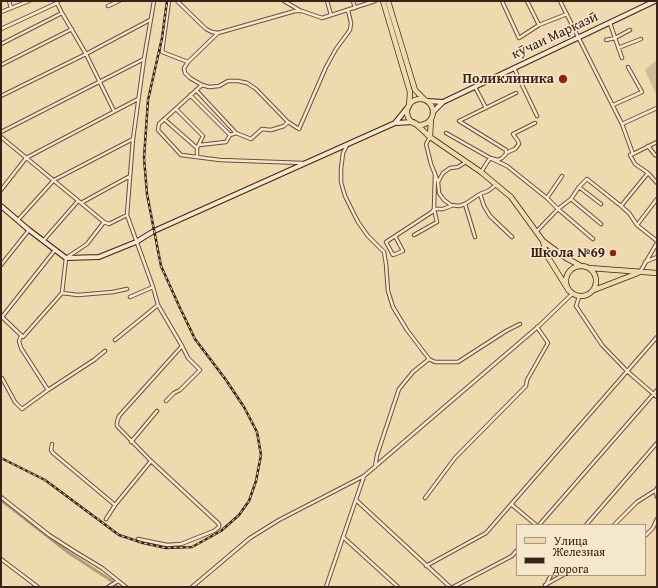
<!DOCTYPE html>
<html>
<head>
<meta charset="utf-8">
<style>
  body { margin:0 }
  #map { position:relative; width:658px; height:588px; overflow:hidden; background:#efdaaf; font-family:"Gentium Book Plus",serif }
  canvas { display:block }
  .frame { position:absolute; inset:0; border:2px solid #3b2118; pointer-events:none }
  .legend { position:absolute; left:516px; top:524px; width:130px; height:52px; box-sizing:border-box; background:#f5e7cb; border:1px solid #ab9883; margin:0; padding:5px 7px; list-style:none; font-size:12px; color:#3b2118 }
  .legend li { display:flex; align-items:center; gap:8px; height:20px }
  .legend b { width:20px; border:1px solid #ab9883 }
</style>
</head>
<body>
<div id="map">
<canvas width="658" height="588"></canvas>
<div class="frame"></div>
<ul class="legend">
<li><b style="height:5px;background:#efdaaf"></b>Улица</li>
<li><b style="height:5px;background:#3b2118"></b>Железная дорога</li>
</ul>
</div>
<script>
const ctx = document.querySelector('canvas').getContext('2d');
ctx.lineJoin = 'round';
function paint(path, color) { ctx.fillStyle = color; ctx.fill(path, 'evenodd'); }
const toPath = rows => new Path2D(rows.map(r => 'M' + r).join(''));
function trace(path, color, width, dash) { ctx.strokeStyle = color; ctx.lineWidth = width; ctx.lineCap = dash ? 'butt' : 'round'; ctx.setLineDash(dash || []); ctx.stroke(path); }
function label(font, color, halo, rows, align = 'center') {
  ctx.font = font + ' "Gentium Book Plus",serif'; ctx.lineWidth = 3; ctx.setLineDash([]); ctx.textBaseline = 'middle'; ctx.strokeStyle = halo; ctx.fillStyle = color; for (const [text, x, y, turn = 0] of rows) {
    ctx.save(); ctx.translate(x, y); ctx.rotate((+turn || 0) * Math.PI / 180); ctx.textAlign = isNaN(turn) ? turn : align; if (halo) ctx.strokeText(text, 0, 0); ctx.fillText(text, 0, 0); ctx.restore();
  }
}
paint(toPath([
  [657,60,657,96,645,70]
]), '#d0bb95');
trace(toPath([
  [1,500,69,553,112,581],
  [116,585,118,587]
]), '#b29b7c', 3);
const street = toPath([
  [9,1,11,8],
  [58,1,57,3,62,13,86,54,114,111],
  [169,1,162,52,188,62],
  [177,1,206,29,212,32,218,33,295,11,302,11,322,18,375,1],
  [284,1,301,11],
  [327,1,331,15],
  [353,1,355,8],
  [502,1,519,38,539,25,567,14],
  [527,1,539,25],
  [560,1,622,124,633,154,630,155,635,164,648,173,657,183],
  [108,6,119,1],
  [1,12,29,1],
  [1,29,57,3],
  [218,33,188,62,184,68,185,73,190,78,202,85,209,87,219,86,228,81,238,81,247,83,256,89,288,122,299,129,326,67,336,49,350,30,351,23,348,10],
  [606,40,615,38,610,23],
  [1,44,62,13],
  [618,48,641,39],
  [622,58,615,38,630,30],
  [1,65,72,29],
  [514,68,537,116],
  [202,85,159,124,158,130,181,155,220,160,303,163],
  [475,87,486,108],
  [196,90,236,133],
  [190,95,230,135],
  [1,96,86,54,150,20],
  [613,105,642,92,628,67],
  [176,109,203,136,197,148,197,157],
  [164,119,197,148],
  [622,124,657,108],
  [1,132,144,59],
  [446,133,492,159,507,166,547,198],
  [1,137,104,222,109,224,127,215],
  [430,137,426,144,431,164,438,182],
  [199,145,226,142,230,135,236,133,251,139,262,129,271,130,284,126,288,122],
  [347,145,343,153,341,169,341,182,345,196,358,222,368,236,384,252,386,264,388,291,393,307,407,330,429,359,413,372,399,389,377,455,375,467],
  [648,146,655,155,657,156],
  [506,153,515,149,519,144,518,141,513,134,535,123],
  [633,154,657,142],
  [466,162,458,167,450,168,443,173,438,182,439,193,444,200,451,205,459,206,465,204,480,194],
  [481,172,490,158,498,160,502,158,506,154,506,150,459,121,516,93],
  [648,173,621,206,629,213,637,225,657,241],
  [562,176,547,198,558,209,571,199,601,224],
  [496,185,488,191,480,194,484,206,490,216,512,237],
  [579,187,587,179,621,206],
  [1,190,26,158,138,99],
  [571,199,579,187,601,204],
  [81,203,130,176],
  [465,204,475,237],
  [18,220,54,180,133,139],
  [637,225,657,199],
  [536,232,558,209,593,239],
  [414,235,437,222,434,209,443,209,451,206],
  [395,236,403,251,393,255,386,242,432,212,434,209,435,173],
  [43,241,78,201],
  [645,262,657,257],
  [1,265,29,230],
  [640,272,657,243],
  [62,293,78,295,113,292,127,289],
  [130,297,153,287,127,215,133,139,144,59,154,1],
  [579,297,576,306,602,345,627,371,657,397],
  [1,316,23,337,62,293,66,258,87,244,104,222],
  [2,317,55,250],
  [115,340,158,305,153,287],
  [429,359,435,362,458,362,506,331,520,324],
  [2,378,15,402,22,409,48,390,21,348,19,341,21,336],
  [48,390,94,360,105,351],
  [166,401,174,393,180,390,200,370,188,358,182,346],
  [131,442,157,411],
  [52,444,51,450,53,453,115,505,151,461],
  [656,490,657,497],
  [1,497,49,535,74,551,102,568,126,587],
  [425,498,455,458,526,386,527,380,548,343,537,327],
  [356,500,450,587],
  [511,504,536,525],
  [106,519,115,505],
  [539,525,657,390],
  [586,525,657,443],
  [614,525,637,502,656,490,657,488],
  [645,536,653,528,657,519],
  [343,537,398,587],
  [138,539,167,545,181,544,214,531,219,527,219,524,151,461,117,426,117,422,119,416,182,346,158,305],
  [1,559,38,587],
  [426,566,486,533,657,337],
  [545,585,563,575],
  [546,585,551,575],
  [108,587,118,581],
  [192,587,250,538,279,520,364,476,540,325,572,294],
  [326,587,364,476],
  [453,587,512,556,517,550]
]);
const secondary = toPath([
  [427,101,443,102],
  [433,112,443,102,655,1],
  [396,123,413,122],
  [1,206,29,230,66,258,99,257,136,242,154,231,395,123,408,107]
]);
const primary = toPath([
  [383,1,410,92,409,106],
  [388,1,415,90,424,99],
  '407 112a13 13 0 1 1 26 0a13 13 0 1 1-26 0Z',
  [415,123,430,137,481,172,511,197,543,241,546,254,569,291],
  [430,137,431,119],
  [543,241,566,258,581,266],
  '566 281a15 15 0 1 1 30 0a15 15 0 1 1-30 0Z',
  [589,268,657,273],
  [594,290,638,273]
]);
trace(street, '#684f3e', 4.5);
trace(secondary, '#3b2118', 6);
trace(primary, '#3b2118', 6);
trace(street, '#f5e7cb', 2.5);
trace(secondary, '#f5e7cb', 4);
trace(primary, '#efdaaf', 4.5);
const rail = toPath([
  [1,458,45,480,119,535,143,543,166,548,192,547,221,531,239,515,249,501,256,481,261,455,257,432,244,407,226,380,195,339,180,308,161,266,147,194,144,158,148,100,162,38,167,1]
]);
trace(rail, '#3b2118', 2.5);
trace(rail, '#f5e7cb', 1, [3]);
for (const [x, y, r, color] of [
  [563,79,5,"#8f2418"],
  [613,253,4,"#8f2418"]
]) { const dot = new Path2D(); dot.arc(x, y, r, 0, 2 * Math.PI); ctx.fillStyle = color; ctx.fill(dot); trace(dot, '#f5e7cb', 1.5); }
label('14px', '#3b2118', '#f5e7cb', [
  ["кӯчаи Марказӣ",555,36,-25]
]);
label('bold 14px', '#3b2118', '#f5e7cb', [
  ["Поликлиника",554,79],
  ["Школа №69",605,253]
], 'right');
</script>
</body>
</html>
